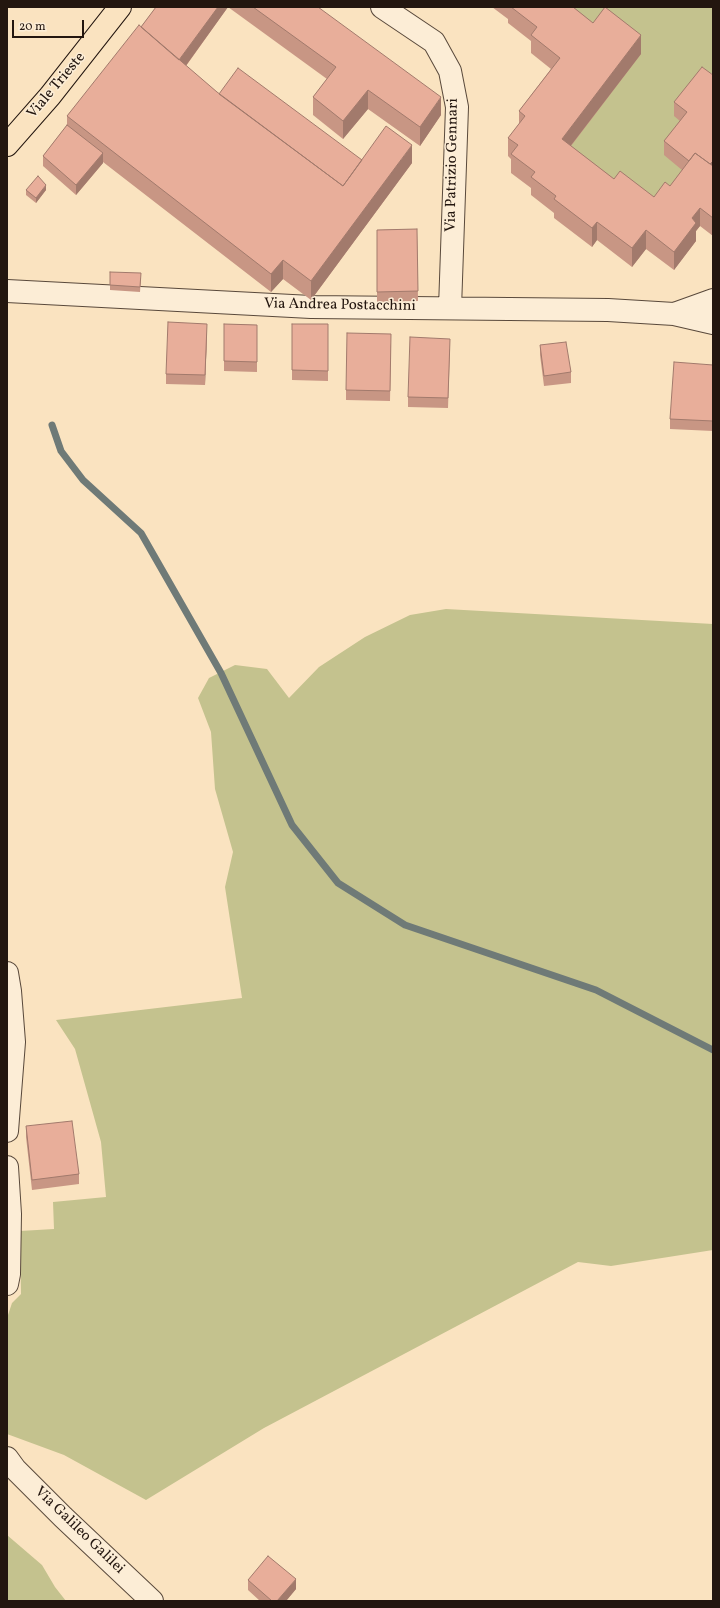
<!DOCTYPE html>
<html>
<head>
<meta charset="utf-8">
<style>
  body { margin:0 }
  #map { position:relative; width:720px; height:1608px; overflow:hidden; background:#fae3c0; font-family:Vollkorn,serif }
  canvas { display:block }
  .frame { position:absolute; inset:0; border:8px solid #23160f; pointer-events:none }
  .scale { position:absolute; left:12px; top:20px; width:72px; height:18px; box-sizing:border-box; border:2px solid #23160f; border-top:0; padding-left:5px; font-size:12px; line-height:14px; white-space:nowrap; color:#23160f; -webkit-text-stroke:3px #fcedd6; paint-order:stroke }
</style>
</head>
<body>
<div id="map">
<canvas width="720" height="1608"></canvas>
<div class="frame"></div>
<div class="scale">20 m</div>
</div>
<script>
const ctx = document.querySelector('canvas').getContext('2d');
ctx.lineJoin = 'round';
function paint(path, color) { ctx.fillStyle = color; ctx.fill(path, 'evenodd'); }
const toPath = rows => new Path2D(rows.map(r => 'M' + r).join(''));
function trace(path, color, width, dash) { ctx.strokeStyle = color; ctx.lineWidth = width; ctx.lineCap = dash ? 'butt' : 'round'; ctx.setLineDash(dash || []); ctx.stroke(path); }
function label(font, color, halo, rows, align = 'center') {
  ctx.font = font + ' Vollkorn,serif'; ctx.lineWidth = 3; ctx.setLineDash([]); ctx.textBaseline = 'middle'; ctx.strokeStyle = halo; ctx.fillStyle = color; for (const [text, x, y, turn = 0] of rows) {
    ctx.save(); ctx.translate(x, y); ctx.rotate((+turn || 0) * Math.PI / 180); ctx.textAlign = isNaN(turn) ? turn : align; if (halo) ctx.strokeText(text, 0, 0); ctx.fillText(text, 0, 0); ctx.restore();
  }
}
paint(toPath([
  [571,7,713,7,713,72,702,81,687,126,691,177,654,215,562,157,593,41],
  [446,609,713,624,713,1250,611,1266,578,1262,264,1428,146,1500,64,1455,7,1434,7,1318,12,1303,21,1294,20,1231,54,1229,53,1202,106,1197,101,1142,75,1049,56,1020,242,998,225,887,233,852,215,789,211,732,198,698,209,678,235,665,267,669,289,698,319,667,365,637,410,615],
  [7,1535,42,1565,55,1587,66,1601,7,1601]
]), '#c4c28e');
trace(toPath([
  [52,425,61,451,83,480,141,533,221,673,292,825,338,883,405,925,596,990,713,1050]
]), '#6f7a77', 7);
const minor = toPath([
  [382,7,434,42,450,71,457,107,450,308],
  [7,291,311,307,608,310,674,314,713,323],
  [674,314,713,300],
  [7,973,10,991,14,1042,7,1131],
  [7,1167,10,1214,9,1274,7,1284],
  [7,1458,15,1469,63,1517,152,1601]
]);
const major = toPath([
  [7,145,50,96,120,7]
]);
trace(minor, '#59493b', 24);
trace(major, '#23160f', 24);
trace(minor, '#fcedd6', 22);
trace(major, '#fae3c0', 22);
paint(toPath([
  [156,7,318,7,441,115,420,146,368,109,343,139,313,115,313,97,327,79,228,7,186,66,219,94,362,160,412,163,311,300,283,279,271,292,103,162,103,163,76,195,43,166,43,156,67,125,67,116,141,27],
  [492,7,573,7,593,23,641,54,571,146,614,179,654,197,670,186,682,170,664,155,664,141,680,121,674,116,674,102,713,75,713,236,700,226,696,231,696,241,674,270,646,249,632,267,597,240,592,247,554,218,554,213,531,195,531,188,511,173,511,159,508,156,508,138,519,124,519,111,551,69,531,53,531,41,508,23,508,19],
  [26,190,46,190,36,203,26,195],
  [417,229,418,301,377,302,377,230],
  [110,272,141,278,140,292,110,290],
  [224,324,257,325,257,372,224,371],
  [292,324,328,324,328,381,292,380],
  [207,334,205,385,166,384,166,374],
  [391,344,390,401,346,400,346,390],
  [540,345,571,372,571,383,544,386,540,355],
  [450,349,448,408,408,407,408,397],
  [713,365,713,431,670,429,670,419],
  [26,1126,79,1174,79,1184,32,1190,26,1137],
  [248,1580,296,1589,286,1601,260,1601,248,1590]
]), '#c89684');
paint(toPath([
  [218,7,228,7,177,78,177,63],
  [641,35,641,54,562,157,562,139],
  [368,90,368,109,343,139,343,121],
  [441,97,441,115,420,146,420,127],
  [412,145,412,163,311,300,311,281],
  [103,153,103,163,76,195,76,185],
  [713,161,713,175,708,167],
  [46,185,46,190,36,203,36,198],
  [700,208,700,226,696,231,696,241,674,270,674,252,692,218],
  [597,222,597,240,592,247,592,228],
  [646,230,646,249,632,267,632,248],
  [283,260,283,279,271,292,271,274],
  [207,324,207,334,205,385,205,375],
  [296,1579,296,1589,286,1601,277,1601]
]), '#a27a6c');
const building = toPath([
  [156,7,218,7,179,60,141,27,156,7],
  [253,7,318,7,441,97,420,127,368,90,343,121,313,97,336,67,253,7],
  [511,7,573,7,593,23,605,7,641,35,562,139,614,179,620,171,654,197,665,182,670,186,695,153,713,166,713,218,700,208,692,218,696,223,674,252,646,230,632,248,597,222,592,228,554,199,556,196,531,177,535,172,511,154,518,145,508,138,525,116,519,111,560,58,531,35,537,27,511,7],
  [139,25,217,92,343,186,386,126,412,145,311,281,283,260,271,274,67,116,139,25],
  [702,67,713,75,713,161,710,164,695,153,689,161,664,141,687,112,674,102,702,67],
  [238,68,362,160,343,186,219,94,238,68],
  [67,125,103,153,76,185,43,156,67,125],
  [38,176,46,185,36,198,26,190,38,176],
  [417,229,418,291,377,292,377,230,417,229],
  [110,272,141,273,140,287,110,285,110,272],
  [168,322,207,324,205,375,166,374,168,322],
  [224,324,257,325,257,362,224,361,224,324],
  [292,324,328,324,328,371,292,370,292,324],
  [347,333,391,334,390,391,346,390,347,333],
  [410,337,450,339,448,398,408,397,410,337],
  [566,342,571,372,544,376,540,345,566,342],
  [674,362,713,365,713,421,670,419,674,362],
  [72,1121,79,1174,32,1180,26,1126,72,1121],
  [268,1556,296,1579,277,1601,272,1601,248,1580,268,1556]
]);
paint(building, '#e8ae9a');
trace(building, '#a27a6c', 1);
label('15px', '#23160f', '#fcedd6', [
  ["Viale Trieste",57,86,-50],
  ["Via Patrizio Gennari",453,165,-89],
  ["Via Andrea Postacchini",340,306,1],
  ["Via Galileo Galilei",79,1531,44]
]);
</script>
</body>
</html>
